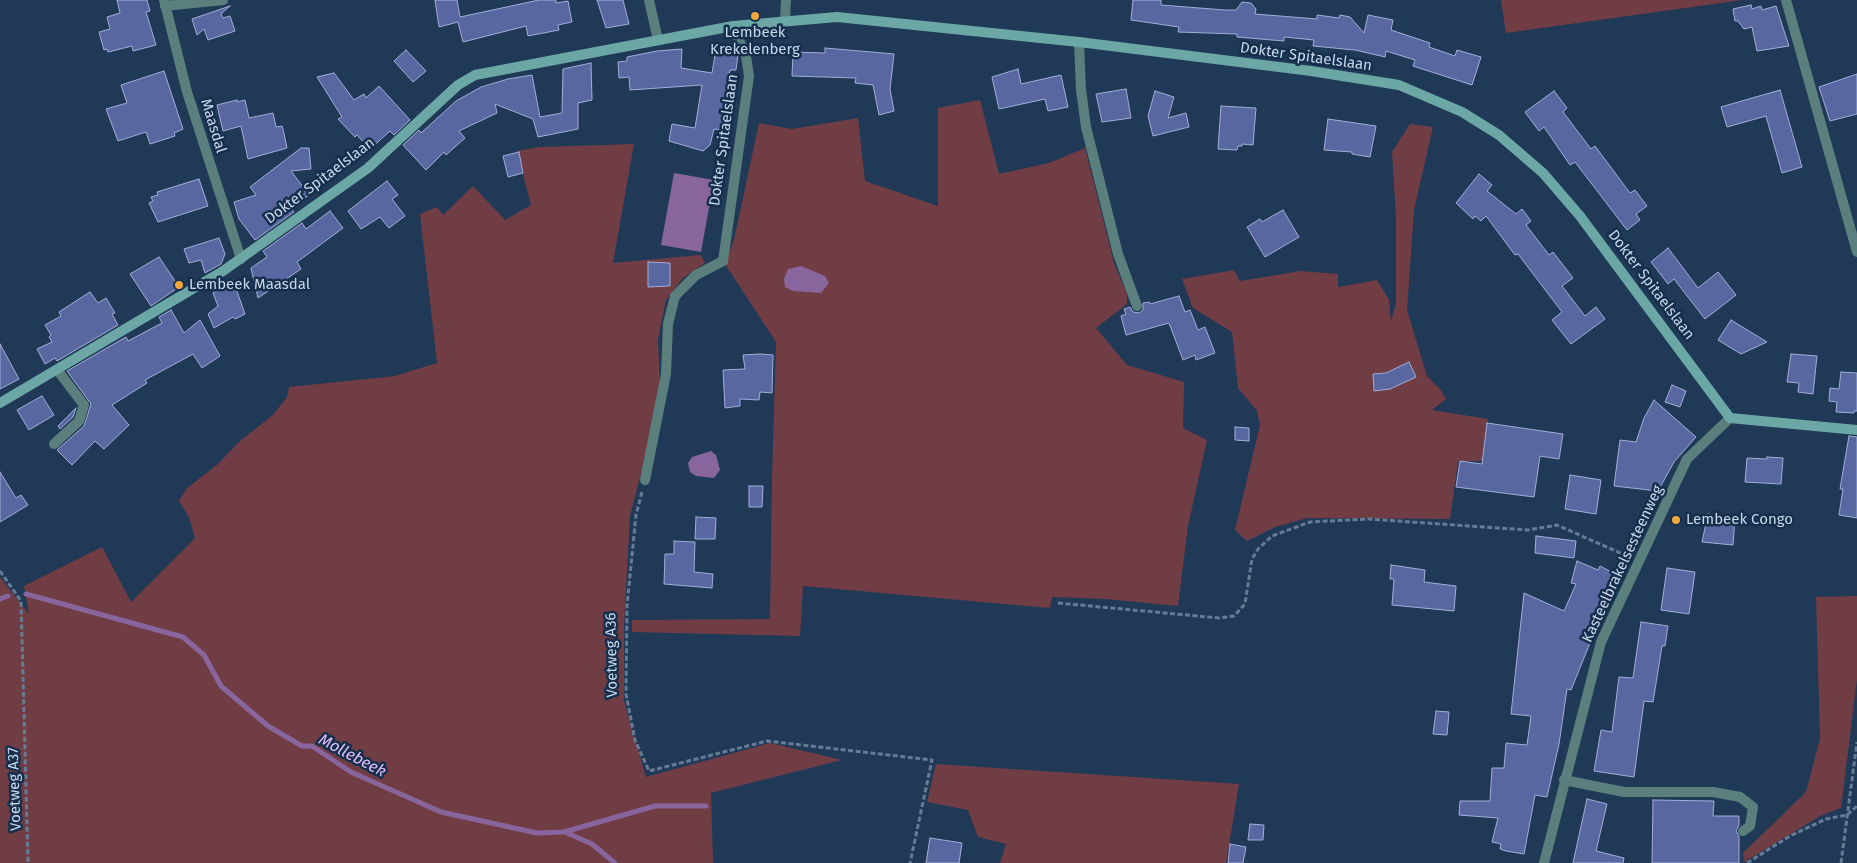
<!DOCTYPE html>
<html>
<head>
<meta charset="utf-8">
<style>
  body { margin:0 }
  canvas { display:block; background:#1f3957 }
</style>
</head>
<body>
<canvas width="1857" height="863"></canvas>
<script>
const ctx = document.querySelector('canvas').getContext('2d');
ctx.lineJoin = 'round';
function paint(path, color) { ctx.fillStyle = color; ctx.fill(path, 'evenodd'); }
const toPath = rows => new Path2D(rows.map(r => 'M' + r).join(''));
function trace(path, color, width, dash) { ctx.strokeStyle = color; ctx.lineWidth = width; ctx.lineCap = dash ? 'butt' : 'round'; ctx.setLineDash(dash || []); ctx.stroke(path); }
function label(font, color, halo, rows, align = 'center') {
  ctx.font = font + ' "Fira Sans",sans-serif'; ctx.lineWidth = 5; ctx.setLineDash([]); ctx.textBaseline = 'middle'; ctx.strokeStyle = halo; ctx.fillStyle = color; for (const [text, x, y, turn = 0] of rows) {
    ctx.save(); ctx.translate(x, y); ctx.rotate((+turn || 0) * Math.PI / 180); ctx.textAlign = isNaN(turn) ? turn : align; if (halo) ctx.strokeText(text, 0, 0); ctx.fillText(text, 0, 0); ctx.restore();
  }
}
paint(toPath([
  [1501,0,1742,0,1506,33],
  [980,100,999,174,1049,163,1085,148,1114,263,1127,294,1127,304,1096,328,1127,365,1184,382,1183,428,1207,440,1188,526,1178,606,1107,599,1052,597,1050,608,803,586,800,636,632,632,632,620,770,619,772,478,776,342,725,264,734,240,759,123,792,129,858,118,865,181,938,206,938,108],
  [1410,124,1433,127,1414,210,1407,310,1427,376,1440,389,1446,399,1432,410,1488,419,1483,461,1458,461,1450,519,1307,518,1275,527,1247,541,1235,530,1260,425,1257,411,1238,388,1232,332,1193,308,1182,279,1234,270,1240,281,1301,271,1338,274,1338,287,1377,280,1389,300,1391,321,1396,304,1396,217,1392,152],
  [634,144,613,263,701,255,705,263,683,278,666,300,658,339,660,386,648,446,630,516,624,625,624,701,646,777,770,743,842,760,711,793,713,863,0,863,0,577,29,614,24,586,102,547,131,602,195,538,189,517,179,501,187,488,217,465,240,441,273,415,287,397,289,387,395,376,437,363,420,214,437,207,443,215,473,186,505,220,531,205,517,151,540,147],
  [1857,596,1857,679,1841,808,1822,815,1744,862,1743,853,1806,792,1820,738,1816,597],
  [936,764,1239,784,1226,863,1000,863,1006,844,978,837,968,810,927,802]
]), '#713d44');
paint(toPath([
  [674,173,714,180,701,252,661,245],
  [801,266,825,276,829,283,821,293,793,291,785,287,784,279,788,269],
  [711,451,716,455,720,470,714,478,696,476,690,472,688,463,692,457]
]), '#88659c');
trace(toPath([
  [26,594,183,637,204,655,221,686,268,726,302,746,312,746,351,772,441,812,537,833,564,832,655,806,706,806],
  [0,599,8,596],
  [565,832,592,844,615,863]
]), '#88659c', 5);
const building = toPath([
  [117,0,147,0,150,11,146,12,156,45,133,51,132,46,108,52,107,49,104,50,99,32,110,29,107,17,120,13,117,0],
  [435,0,457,0,460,17,539,0,556,0,556,3,568,1,572,22,558,25,559,30,528,36,526,26,463,42,458,22,439,27,435,0],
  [597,0,623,0,629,24,606,28,597,0],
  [1133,0,1161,0,1161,5,1225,10,1236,10,1242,2,1251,3,1256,9,1255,14,1317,19,1317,15,1339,18,1340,15,1350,17,1364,33,1368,15,1393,20,1391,30,1430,43,1429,47,1455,56,1457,50,1481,57,1472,85,1413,66,1415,60,1386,51,1385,57,1355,50,1313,46,1314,40,1284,37,1284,41,1237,37,1237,34,1178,32,1179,27,1131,20,1133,0],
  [1751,5,1752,9,1761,6,1762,10,1776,6,1789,46,1757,51,1752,27,1744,29,1738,21,1735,21,1733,9,1751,5],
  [230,6,221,14,223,18,230,16,235,31,208,40,204,29,197,35,192,19,230,6],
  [717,44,732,46,733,54,738,55,736,70,730,70,729,77,738,78,737,84,728,84,721,130,714,129,710,145,703,151,669,141,672,124,695,128,702,85,630,90,629,77,619,78,618,62,627,61,627,57,657,51,682,49,681,68,712,73,717,44],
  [825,48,894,54,890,89,894,111,879,115,873,85,855,83,856,78,792,76,793,52,825,53,825,48],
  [406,50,426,71,413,82,394,61,406,50],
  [591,63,592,100,578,103,578,129,538,137,533,119,495,104,497,113,459,131,465,138,446,155,444,152,426,170,403,145,419,130,421,133,456,101,481,87,508,79,532,75,540,117,562,113,563,69,591,63],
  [1018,69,1021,84,1061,75,1068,107,1048,111,1045,99,999,109,992,77,1018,69],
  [164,71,183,129,174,133,175,136,150,144,146,132,118,141,106,109,127,103,121,85,164,71],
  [334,73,354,100,364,94,366,98,379,86,410,120,394,135,390,131,370,149,357,135,355,137,338,119,342,117,317,77,334,73],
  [1857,74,1857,114,1830,121,1819,87,1857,74],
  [1126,89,1131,118,1102,122,1096,94,1126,89],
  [1780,90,1802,167,1782,173,1766,116,1727,127,1721,107,1780,90],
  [1155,91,1174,97,1168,118,1186,113,1189,127,1153,136,1148,116,1155,91],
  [1554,91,1567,108,1563,112,1591,149,1595,146,1630,193,1635,190,1647,206,1636,214,1640,220,1627,230,1575,162,1570,165,1544,127,1539,131,1525,112,1554,91],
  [237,100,237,102,245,100,249,118,273,113,276,127,282,126,283,129,287,148,248,159,241,126,223,131,217,105,237,100],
  [1221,106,1256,108,1253,145,1242,144,1242,146,1238,146,1237,150,1218,149,1221,106],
  [1328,119,1376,126,1370,157,1352,154,1352,152,1324,150,1328,119],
  [301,148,309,148,311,169,291,171,309,195,291,208,294,212,255,240,239,219,234,202,256,195,250,187,301,148],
  [519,152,523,173,508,177,503,156,519,152],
  [1479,174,1492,185,1487,191,1516,214,1522,209,1531,221,1526,225,1549,255,1553,252,1573,278,1562,286,1585,316,1596,307,1605,319,1571,344,1552,320,1562,312,1518,254,1515,255,1486,216,1481,221,1475,216,1473,219,1456,203,1479,174],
  [199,179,208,206,158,222,149,203,153,201,151,197,158,195,157,192,199,179],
  [387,181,398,195,392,199,405,216,389,228,380,217,361,229,348,211,387,181],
  [1283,210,1299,237,1265,257,1247,227,1260,219,1262,222,1283,210],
  [330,211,343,228,297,262,301,269,258,298,251,268,267,257,263,251,302,223,306,229,330,211],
  [219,238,225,254,221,264,205,273,201,260,189,263,184,249,219,238],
  [1668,248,1698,288,1718,272,1736,295,1705,319,1674,279,1668,284,1651,262,1668,248],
  [159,257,179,287,151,306,130,274,159,257],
  [648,262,670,263,670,286,648,287,648,262],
  [233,280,245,314,235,319,233,317,214,328,208,314,218,306,213,293,233,280],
  [90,292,98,303,106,298,115,313,112,314,118,325,57,361,55,358,45,364,37,349,52,342,49,337,51,335,45,325,61,316,59,312,90,292],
  [1179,296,1185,312,1190,310,1198,330,1205,327,1215,353,1196,360,1195,355,1183,360,1169,323,1126,335,1121,316,1126,314,1124,309,1130,307,1133,312,1139,313,1143,310,1143,303,1149,302,1150,304,1179,296],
  [171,310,184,333,200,320,220,356,202,368,193,354,145,380,147,383,112,405,129,425,104,449,95,441,72,465,57,450,84,426,91,404,67,371,126,337,128,341,162,323,159,317,171,310],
  [1731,320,1767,342,1741,354,1718,340,1731,320],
  [0,344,19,379,0,389,0,344],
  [760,354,773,355,772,393,760,392,759,400,740,399,740,406,725,408,723,370,745,369,743,355,760,354],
  [1791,354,1817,356,1813,394,1798,392,1799,383,1787,382,1791,354],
  [1409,362,1416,377,1390,389,1374,391,1373,374,1386,373,1409,362],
  [1841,372,1857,373,1857,411,1854,411,1854,413,1836,412,1837,402,1829,401,1830,388,1839,389,1841,372],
  [1672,385,1686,391,1680,407,1665,402,1672,385],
  [42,396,54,415,29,430,17,410,42,396],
  [1654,400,1696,437,1674,462,1658,491,1614,486,1620,440,1636,442,1644,418,1654,400],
  [76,408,73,417,60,429,58,426,76,408],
  [1487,423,1563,434,1559,459,1540,456,1534,497,1456,487,1460,461,1482,464,1487,423],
  [1235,427,1249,428,1249,441,1235,440,1235,427],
  [1849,436,1857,437,1857,518,1839,515,1843,489,1840,489,1849,436],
  [1767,457,1783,458,1781,484,1745,482,1747,458,1767,459,1767,457],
  [0,472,16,498,21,495,28,505,0,522,0,472],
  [1570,475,1601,480,1596,514,1565,509,1570,475],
  [749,486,763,486,762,507,749,507,749,486],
  [1708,514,1735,517,1733,545,1702,542,1708,514],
  [696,517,716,518,715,539,695,539,696,517],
  [1536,536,1576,541,1574,558,1535,553,1536,536],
  [674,541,695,542,694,572,713,574,712,588,664,584,665,554,674,554,674,541],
  [1577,561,1598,570,1600,566,1621,577,1596,628,1571,690,1567,689,1559,744,1547,797,1535,795,1524,854,1506,851,1500,849,1501,844,1492,842,1498,818,1459,815,1460,801,1490,801,1492,768,1504,768,1506,743,1527,745,1531,716,1511,714,1524,593,1564,611,1576,584,1571,583,1577,561],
  [1391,565,1425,570,1424,582,1456,586,1454,611,1392,605,1394,579,1390,579,1391,565],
  [1667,568,1695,572,1689,614,1661,610,1667,568],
  [1641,622,1668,626,1665,646,1662,646,1653,702,1644,701,1634,777,1594,771,1601,730,1612,732,1619,677,1633,678,1641,622],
  [1436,711,1449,712,1447,735,1433,734,1436,711],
  [1587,799,1607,804,1596,851,1624,858,1623,863,1573,863,1587,799],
  [1653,800,1714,801,1713,816,1739,816,1739,825,1736,831,1739,836,1739,863,1652,863,1653,800],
  [1250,824,1264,825,1263,840,1248,840,1250,824],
  [930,838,962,843,959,863,926,863,930,838],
  [1230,844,1246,847,1243,863,1228,863,1230,844]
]);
paint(building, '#5967a0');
trace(building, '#a2aed8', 1);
trace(toPath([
  [642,492,636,515,627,606,626,694,635,740,649,771,767,741,932,760,910,863],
  [0,571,21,601,28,863],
  [1058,603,1219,618,1234,616,1245,604,1252,559,1258,549,1272,536,1310,522,1368,519,1528,530,1557,525,1627,556],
  [1747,863,1790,836,1826,819,1847,815,1857,806],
  [1841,863,1857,742]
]), '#667c95', 3, [5, 2.5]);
trace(toPath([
  [649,0,658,40],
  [165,6,223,0],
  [1079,42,1081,90,1086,127,1118,254,1137,306],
  [54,444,79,421,84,405,58,371],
  [645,480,666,374,668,324,675,296,696,275,723,261],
  [1564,780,1624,792,1713,792,1740,797,1753,807,1750,826,1743,831]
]), '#5b7f7d', 10);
trace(toPath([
  [164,0,187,92,241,259],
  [1786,0,1857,252],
  [785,20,786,0],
  [723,261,749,76,746,56,733,26],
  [1544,863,1601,642,1687,459,1730,418]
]), '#5b7f7d', 10);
trace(toPath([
  [0,403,223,271,368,168,458,85,475,75,733,26,837,17,1079,42,1311,71,1399,85,1462,112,1499,135,1543,173,1580,216,1730,418,1857,430]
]), '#6ba7a4', 10);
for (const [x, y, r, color] of [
  [755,16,5,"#efa73d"],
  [179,285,5,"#efa73d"],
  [1676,520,5,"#efa73d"]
]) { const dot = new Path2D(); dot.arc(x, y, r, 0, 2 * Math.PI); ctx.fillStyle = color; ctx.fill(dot); trace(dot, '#152f4c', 2); }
label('15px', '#c8d8ea', '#152f4c', [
  ["Lembeek",755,33,"center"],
  ["Krekelenberg",755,50,"center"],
  ["Lembeek Maasdal",189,285],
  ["Lembeek Congo",1686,520]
], 'left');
label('15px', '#c8d8ea', '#152f4c', [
  ["Dokter Spitaelslaan",1306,57,8],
  ["Maasdal",213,126,73],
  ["Dokter Spitaelslaan",724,140,-82],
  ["Dokter Spitaelslaan",320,181,-37],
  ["Dokter Spitaelslaan",1651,285,53],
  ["Kasteelbrakelsesteenweg",1623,564,-65],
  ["Voetweg A36",612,655,-91],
  ["Voetweg A37",15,789,-92]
]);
label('italic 16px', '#e5bdfd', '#152f4c', [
  ["Mollebeek",352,756,28]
]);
</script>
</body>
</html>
